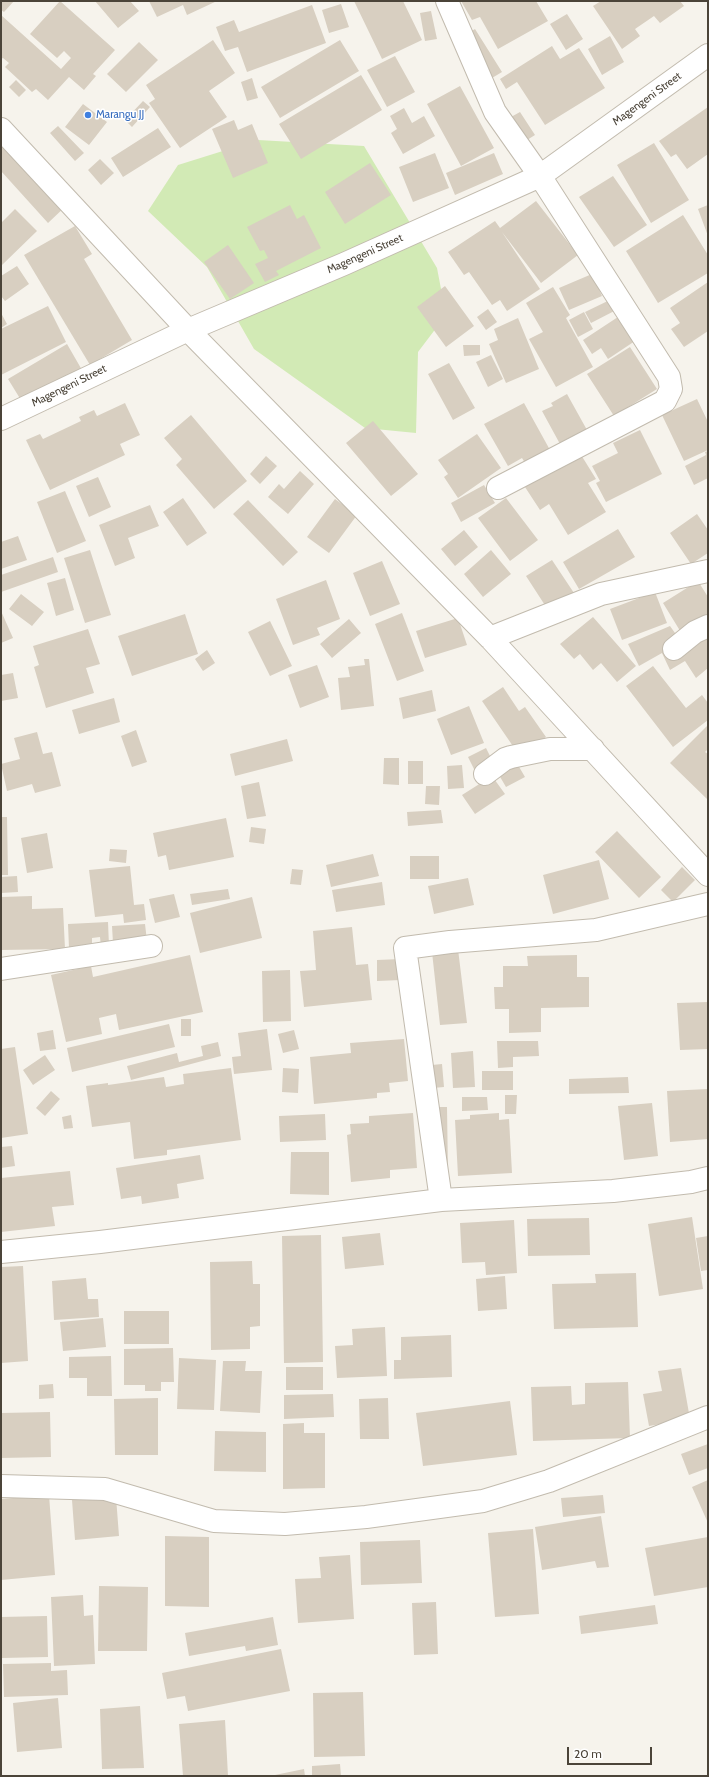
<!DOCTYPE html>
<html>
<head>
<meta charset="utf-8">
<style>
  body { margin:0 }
  #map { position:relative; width:709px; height:1777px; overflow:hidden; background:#f6f3ec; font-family:Cabin,sans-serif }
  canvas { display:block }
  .frame { position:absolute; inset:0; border:2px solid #4b4439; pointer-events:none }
  .scale { position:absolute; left:567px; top:1747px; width:85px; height:18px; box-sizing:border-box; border:2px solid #4b4439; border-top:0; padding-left:5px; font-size:12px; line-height:14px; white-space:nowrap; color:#4b4439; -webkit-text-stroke:3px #fff; paint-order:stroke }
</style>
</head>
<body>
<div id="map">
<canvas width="709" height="1777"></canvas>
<div class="frame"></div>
<div class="scale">20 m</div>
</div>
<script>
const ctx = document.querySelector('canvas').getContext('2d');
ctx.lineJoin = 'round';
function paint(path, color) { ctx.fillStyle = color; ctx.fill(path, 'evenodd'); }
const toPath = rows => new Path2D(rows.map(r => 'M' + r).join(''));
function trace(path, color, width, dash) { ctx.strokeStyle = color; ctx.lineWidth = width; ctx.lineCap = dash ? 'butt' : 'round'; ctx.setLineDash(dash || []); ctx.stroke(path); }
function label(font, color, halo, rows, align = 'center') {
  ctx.font = font + ' Cabin,sans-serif'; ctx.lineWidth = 3; ctx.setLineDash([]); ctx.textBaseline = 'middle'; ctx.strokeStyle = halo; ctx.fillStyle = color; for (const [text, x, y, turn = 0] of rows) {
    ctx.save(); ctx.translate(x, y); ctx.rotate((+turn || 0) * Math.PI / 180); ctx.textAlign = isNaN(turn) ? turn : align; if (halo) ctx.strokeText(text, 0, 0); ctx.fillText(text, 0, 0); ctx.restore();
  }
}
paint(toPath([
  [258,140,364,146,437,268,446,315,418,352,416,433,365,428,254,349,207,267,148,211,178,165]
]), '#d2eab5');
paint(toPath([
  [1,1,14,1,4,12,1,10],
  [60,1,115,50,93,74,96,76,84,90,69,77,48,100,36,89,32,92,5,67,9,63,3,58,1,59,1,15,61,69,71,58,64,51,57,58,30,34],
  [95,1,130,1,139,11,118,28],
  [149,1,217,1,187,15,183,5,157,17],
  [354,1,403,1,422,40,382,59],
  [461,1,536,1,548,21,498,49,480,17,472,20],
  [601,1,680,1,684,6,660,23,654,16,635,29,640,36,622,49,593,6],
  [341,4,349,27,329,33,322,10],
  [312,5,326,43,247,72,238,47,225,51,216,27,234,20,239,32],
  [431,11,437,39,425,41,420,13],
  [567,14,583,39,566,50,550,24],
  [475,29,502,72,492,78,465,35],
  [610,36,624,62,602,75,588,49],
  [213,40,235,73,209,91,227,117,180,148,149,103,155,99,146,85],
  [340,40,359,71,280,118,261,87],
  [139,42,158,60,126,92,107,74],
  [552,46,560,59,579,48,605,88,545,125,517,82,506,89,500,79],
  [395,56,415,92,387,107,367,70],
  [361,75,382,110,301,159,279,124],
  [252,78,258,98,247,101,241,82],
  [16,80,26,90,19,97,9,87],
  [460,86,494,148,461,166,427,104],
  [143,101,150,107,132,127,125,120],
  [83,104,107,122,89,145,65,127],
  [708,107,708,154,687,169,676,154,671,157,659,141],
  [404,108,412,123,424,116,435,136,403,154,391,133,397,129,390,116],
  [520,112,535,135,527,140,511,117],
  [234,120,238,130,252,124,268,163,233,178,212,129],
  [58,126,84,153,75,161,50,133],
  [158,128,171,147,123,177,111,158],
  [1,132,67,205,48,223,1,171],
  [654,143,689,200,651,223,617,165],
  [435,153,449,188,413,202,399,167],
  [494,153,503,174,455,195,446,173],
  [100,159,114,173,101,185,88,170],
  [370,163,391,195,345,224,325,192],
  [613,176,647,225,614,247,579,197],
  [536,201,578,255,541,283,502,232,540,289,507,311,500,300,492,305,469,272,464,275,448,252,495,221,500,228],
  [290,205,297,219,304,215,321,248,276,271,279,275,265,282,255,264,268,258,264,250,260,251,247,227],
  [708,205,708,236,698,209],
  [15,209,37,231,1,266,1,223],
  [683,215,708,255,708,273,658,303,626,251],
  [75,226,92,254,84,259,132,340,90,365,24,255],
  [228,245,254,283,230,299,204,262],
  [17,266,29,284,5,301,1,296,1,276],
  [592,274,602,296,569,310,559,288],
  [708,282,708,331,684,347,671,329,680,323,670,308],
  [445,286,474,326,446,347,417,307],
  [553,287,570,315,566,318,593,367,556,387,529,339,543,332,526,303],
  [616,297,622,307,591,323,585,312],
  [48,306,66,342,1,375,1,329],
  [488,309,497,322,486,330,477,317],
  [584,312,593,329,578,337,569,320],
  [1,313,7,324,1,328],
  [621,315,638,339,608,359,601,348,592,354,583,340],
  [518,318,539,369,506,383,489,344,498,340,494,329],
  [67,344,82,370,24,405,8,379],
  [463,345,480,345,480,355,464,356],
  [630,347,657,389,614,416,587,374],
  [491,355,503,379,488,387,476,362],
  [449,363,475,408,453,420,428,374],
  [567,394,587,430,560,444,542,411,553,406,551,403],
  [697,399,708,422,708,450,684,461,662,415],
  [125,403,140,435,120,444,125,455,50,490,26,440,40,434,43,439,81,421,79,417,94,410,97,416],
  [524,403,550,450,525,463,522,458,508,466,484,424],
  [191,415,247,481,214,509,176,465,182,459,164,438],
  [373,421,418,474,391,496,346,443],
  [640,430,662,474,606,502,596,483,600,481,592,466,618,453,613,443],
  [477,434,501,468,458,498,444,477,448,474,438,460],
  [578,450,596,479,588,483,606,512,568,535,549,504,540,510,523,484],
  [708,451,708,478,694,485,685,466,706,455,705,452],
  [266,456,277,466,260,484,250,474],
  [300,471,314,484,288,514,268,497,279,484,284,489],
  [98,477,111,507,89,517,76,486],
  [484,485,495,503,461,522,451,503],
  [65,491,86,541,57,553,37,502],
  [183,498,207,533,187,546,163,512],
  [506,498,538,540,510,561,478,518],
  [335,499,357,515,329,553,307,537],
  [248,500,298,552,283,566,233,514],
  [150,505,159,526,128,538,135,558,115,566,99,525],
  [697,514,708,530,708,553,691,564,670,533],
  [618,529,635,557,579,589,563,562],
  [464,530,478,547,455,566,441,549],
  [18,536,27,560,1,569,1,542],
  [90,550,111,615,85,623,64,558],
  [491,550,511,574,483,597,464,574],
  [53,557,58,572,1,592,1,575],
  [552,560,576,596,550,613,526,576],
  [382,561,400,604,370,616,353,573],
  [65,578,74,610,56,616,47,583],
  [326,580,340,619,317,628,320,635,293,645,276,599],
  [698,581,708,597,708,622,682,634,663,603],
  [655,592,667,623,622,640,610,609],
  [21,594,44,612,32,626,9,609],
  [1,611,13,638,1,643],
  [402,613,424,671,397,681,375,624],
  [185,614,198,654,132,676,118,636],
  [593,617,636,666,617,682,601,663,593,670,580,654,574,659,560,644],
  [458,618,467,645,425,658,416,631],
  [349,619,361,633,332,658,320,644],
  [270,621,292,666,270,676,248,632],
  [670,626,680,640,708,627,708,668,696,678,685,661,670,670,662,653,639,666,628,644],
  [88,629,100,664,86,668,94,693,46,708,34,667,39,665,33,646],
  [207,650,215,663,203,671,195,659],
  [364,659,369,659,374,706,341,710,338,678,350,677,348,667,365,665],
  [317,665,329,697,300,708,288,675],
  [653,666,686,708,702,695,708,703,708,720,673,747,626,686],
  [13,673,18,698,1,701,1,675],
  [503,687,519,711,525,707,546,737,519,755,482,701],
  [432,690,436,711,403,719,399,698],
  [114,698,120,722,79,734,72,710],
  [469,706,484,743,451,755,437,719],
  [708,725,708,749,705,752,708,754,708,800,670,763],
  [136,730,147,762,132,767,121,736],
  [37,732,43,754,52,752,61,786,35,793,32,784,7,791,1,764,20,759,14,738],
  [287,739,293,761,235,776,230,754],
  [486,748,495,766,477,775,468,757],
  [384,758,399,758,399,785,383,784],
  [515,760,525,777,506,787,496,770],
  [408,761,423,761,423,784,408,784],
  [462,765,464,788,448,789,447,766],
  [492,776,505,794,475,814,462,795],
  [259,782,266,816,247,819,241,786],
  [426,786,440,786,439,805,425,804],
  [441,810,443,823,408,826,407,812],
  [1,817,7,817,8,875,1,875],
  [226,818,234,857,169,870,166,855,158,857,153,833],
  [251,827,266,829,264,844,249,842],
  [617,831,661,877,639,898,595,852],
  [47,833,53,868,27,873,21,838],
  [110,849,127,850,126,863,109,861],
  [373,854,379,876,331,887,326,865],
  [410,856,439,856,439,879,410,879],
  [599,860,609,899,553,914,543,875],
  [130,866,134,905,144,904,146,920,124,923,123,914,95,917,89,870],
  [682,867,695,880,673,902,661,890],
  [292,869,303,870,301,885,290,884],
  [17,876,18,892,1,893,1,877],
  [468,878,474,905,434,914,428,886],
  [382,882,385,905,336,912,332,890],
  [228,889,230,899,192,905,190,894],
  [174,894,180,917,155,923,149,899],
  [32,896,32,909,63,908,65,949,1,950,1,897],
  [252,897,262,938,200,953,190,913],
  [108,922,109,946,101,947,100,937,92,938,92,947,69,948,68,924],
  [145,924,147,941,113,943,112,926],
  [352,927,356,965,368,964,372,1000,304,1007,300,971,316,970,313,931],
  [458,949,467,1023,440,1025,432,952],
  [190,955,203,1012,119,1030,116,1014,99,1018,102,1034,66,1042,51,975,91,966,93,977],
  [577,955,577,977,589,977,589,1007,541,1008,541,1032,509,1033,509,1009,495,1009,494,987,503,987,503,966,528,966,527,956],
  [401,959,401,980,377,981,377,960],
  [290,970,291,1021,263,1022,262,971],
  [708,1002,708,1049,680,1050,677,1003],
  [181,1019,191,1019,191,1036,181,1036],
  [169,1024,175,1047,72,1072,67,1048],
  [267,1029,272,1070,234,1074,232,1057,241,1056,238,1033],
  [53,1030,56,1049,40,1051,37,1033],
  [294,1030,299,1049,283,1053,278,1034],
  [404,1039,408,1081,389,1083,390,1092,377,1093,377,1098,314,1104,310,1057,351,1053,350,1043],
  [497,1041,538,1041,539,1056,513,1057,513,1067,498,1068],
  [218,1042,221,1056,131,1080,127,1066,177,1053,179,1062,203,1056,201,1046],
  [15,1047,28,1134,1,1138,1,1049],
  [473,1051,475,1087,453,1088,451,1053],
  [45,1055,55,1070,33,1085,23,1070],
  [442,1064,444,1087,433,1088,432,1065],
  [231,1068,241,1140,167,1150,167,1155,134,1159,130,1122,92,1127,86,1086,108,1083,108,1085,164,1077,166,1087,184,1084,183,1074],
  [283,1068,299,1069,298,1093,282,1092],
  [482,1071,513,1071,513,1090,482,1090],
  [628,1077,629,1093,569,1094,569,1079],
  [708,1089,708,1139,670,1142,667,1091],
  [51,1091,60,1099,45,1116,36,1108],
  [505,1095,517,1095,516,1114,505,1114],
  [462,1097,487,1097,488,1110,462,1111],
  [652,1103,658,1156,624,1160,618,1106],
  [437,1107,447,1107,448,1173],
  [413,1113,417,1168,390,1170,390,1178,351,1182,347,1135,351,1134,350,1124,369,1123,369,1116],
  [499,1113,499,1120,509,1119,512,1173,458,1176,455,1120,470,1119,470,1115],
  [325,1114,326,1140,280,1142,279,1116],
  [71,1115,73,1128,64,1129,62,1117],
  [12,1146,15,1166,1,1168,1,1147],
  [291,1152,329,1152,329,1195,290,1194],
  [200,1155,204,1179,177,1184,179,1198,142,1204,141,1196,121,1199,116,1168],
  [70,1171,74,1205,52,1207,55,1226,1,1232,1,1178],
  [692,1217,703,1289,659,1296,648,1224],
  [589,1218,590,1255,528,1256,527,1219],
  [514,1220,517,1273,486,1275,485,1262,462,1263,460,1223],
  [380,1233,384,1265,345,1269,342,1237],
  [321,1235,323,1362,284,1363,282,1236],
  [708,1236,708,1270,701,1271,696,1238],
  [252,1261,253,1284,260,1284,260,1326,250,1327,250,1349,211,1350,210,1262],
  [23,1266,28,1361,1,1363,1,1267],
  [636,1273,638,1327,554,1329,552,1284,596,1283,595,1274],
  [505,1276,507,1309,478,1311,476,1279],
  [86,1278,88,1299,98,1299,99,1317,54,1320,52,1281],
  [124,1311,169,1311,169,1344,124,1344],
  [103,1318,106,1347,63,1351,60,1322],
  [385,1327,387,1376,337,1378,335,1346,353,1345,352,1329],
  [451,1335,452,1377,394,1379,394,1360,401,1360,401,1337],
  [173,1348,174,1382,161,1382,161,1391,145,1391,145,1385,124,1385,124,1349],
  [111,1356,112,1396,87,1396,87,1378,69,1378,69,1357],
  [179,1358,216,1360,214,1410,177,1409],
  [223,1361,246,1361,245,1371,262,1371,260,1413,220,1411],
  [286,1367,323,1367,323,1390,286,1390],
  [681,1368,690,1419,649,1426,643,1394,662,1391,658,1371],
  [628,1382,630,1438,533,1441,531,1387,571,1386,572,1405,585,1404,585,1383],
  [53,1384,54,1398,39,1399,39,1385],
  [333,1394,334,1417,284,1419,284,1395],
  [158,1398,158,1455,115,1455,114,1399],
  [388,1398,389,1439,360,1439,359,1399],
  [510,1401,517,1455,423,1466,416,1413],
  [50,1412,51,1457,1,1458,1,1413],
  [304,1423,304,1433,325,1433,325,1488,283,1489,283,1424],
  [215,1431,266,1432,266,1472,214,1471],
  [708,1444,708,1468,689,1475,681,1454],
  [708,1480,708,1523,692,1487],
  [49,1495,55,1575,1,1580,1,1499],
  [603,1495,605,1513,563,1517,561,1498],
  [116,1497,119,1536,75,1540,72,1500],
  [601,1516,609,1567,597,1568,595,1561,542,1570,535,1527],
  [533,1529,539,1614,495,1617,488,1533],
  [165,1536,209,1537,209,1607,165,1606],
  [708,1537,708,1587,654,1596,645,1548],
  [420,1540,422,1583,361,1585,360,1542],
  [350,1555,354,1619,298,1623,295,1579,321,1578,319,1557],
  [99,1586,148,1587,147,1651,98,1651],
  [83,1595,84,1616,93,1615,95,1664,54,1666,51,1597],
  [436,1602,438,1654,414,1655,412,1603],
  [655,1605,658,1624,581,1634,579,1616],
  [47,1616,48,1657,2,1658,1,1617],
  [273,1617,278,1645,246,1651,245,1646,189,1656,185,1633],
  [281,1649,290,1691,188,1711,185,1696,167,1699,162,1673],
  [51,1663,51,1671,67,1670,68,1695,4,1697,3,1664],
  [363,1692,365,1756,314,1757,313,1693],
  [58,1698,62,1748,17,1752,13,1703],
  [140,1706,144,1768,102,1769,100,1709],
  [225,1720,228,1776,183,1776,179,1724],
  [340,1764,341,1776,312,1776,312,1766],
  [304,1769,305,1776,275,1776,275,1775]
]), '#d8cfc1');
const minor = toPath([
  [447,1,495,112,540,176,669,377,671,389,665,401,498,488],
  [1,129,188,330,490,638,708,875],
  [1,419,188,330,344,264,540,176,708,55],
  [490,638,601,594,708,571],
  [674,649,695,632,708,626],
  [485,774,505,759,511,757,550,749,593,749],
  [1,969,151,946],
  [441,1200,405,948,450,942,596,930,708,904],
  [1,1252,100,1242,441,1200,613,1191,691,1182,708,1178],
  [1,1486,105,1489,214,1521,285,1524,366,1517,483,1501,549,1481,708,1417]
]);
trace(minor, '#c2bbae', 24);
trace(minor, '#fff', 22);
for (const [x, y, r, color] of [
  [88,115,4,"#3f7fe0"]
]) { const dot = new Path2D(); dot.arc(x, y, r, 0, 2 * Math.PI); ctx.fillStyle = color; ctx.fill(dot); trace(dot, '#fff', 1.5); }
label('11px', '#4b4439', '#fff', [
  ["Magengeni Street",647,99,-36],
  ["Magengeni Street",365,254,-24],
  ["Magengeni Street",69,386,-26]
]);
label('11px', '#366cbe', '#fff', [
  ["Marangu JJ",96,115]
], 'left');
</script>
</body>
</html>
